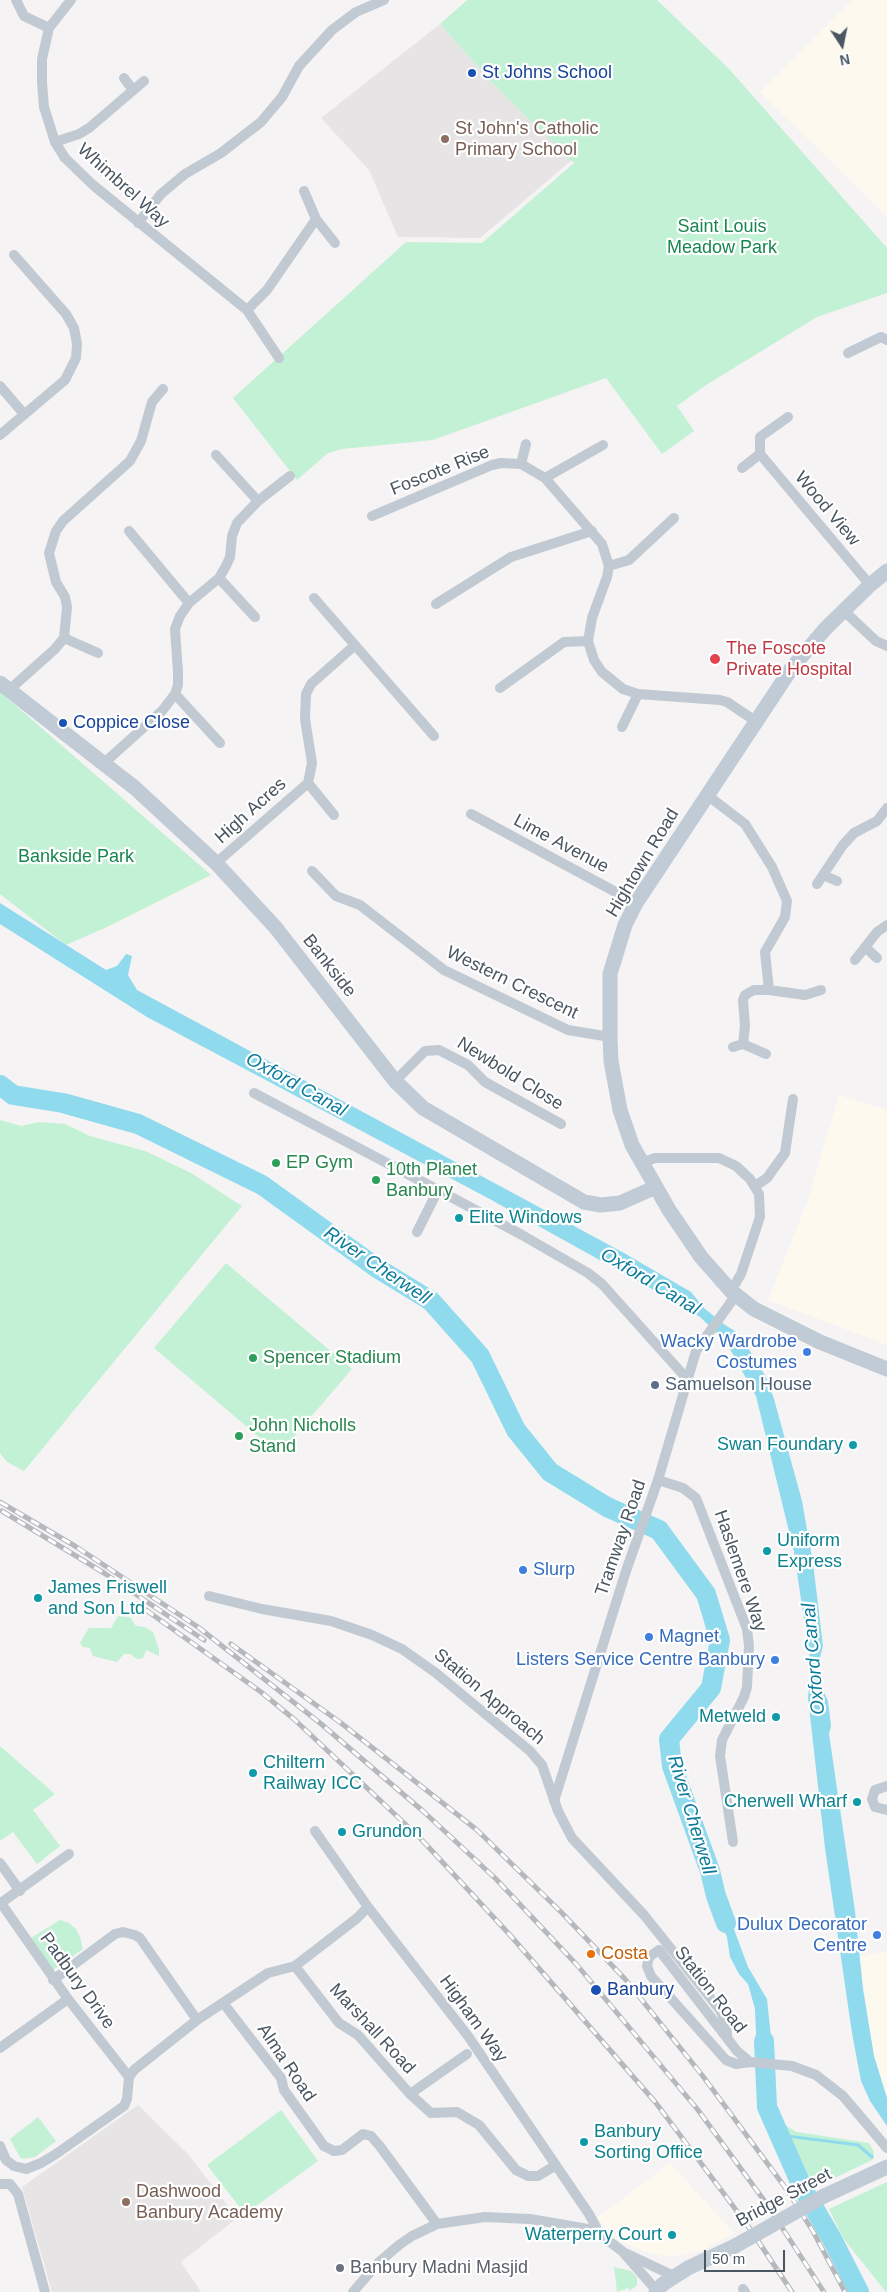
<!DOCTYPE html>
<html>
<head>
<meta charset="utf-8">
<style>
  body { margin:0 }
  #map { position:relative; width:887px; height:2292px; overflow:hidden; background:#f5f3f3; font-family:Helvetica,sans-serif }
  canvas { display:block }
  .north { position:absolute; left:817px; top:20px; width:50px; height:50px; -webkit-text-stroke:4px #fff; paint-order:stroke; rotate:169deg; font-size:14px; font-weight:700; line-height:20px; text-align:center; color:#4a5661 }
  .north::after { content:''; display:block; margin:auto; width:18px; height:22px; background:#4a5661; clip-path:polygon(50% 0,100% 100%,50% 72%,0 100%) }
  .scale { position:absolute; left:704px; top:2250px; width:81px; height:22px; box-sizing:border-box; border:2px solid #4a5661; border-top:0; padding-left:6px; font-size:15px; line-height:18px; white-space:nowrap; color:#4a5661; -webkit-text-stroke:4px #fff; paint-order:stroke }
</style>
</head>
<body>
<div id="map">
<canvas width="887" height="2292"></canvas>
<div class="north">N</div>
<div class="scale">50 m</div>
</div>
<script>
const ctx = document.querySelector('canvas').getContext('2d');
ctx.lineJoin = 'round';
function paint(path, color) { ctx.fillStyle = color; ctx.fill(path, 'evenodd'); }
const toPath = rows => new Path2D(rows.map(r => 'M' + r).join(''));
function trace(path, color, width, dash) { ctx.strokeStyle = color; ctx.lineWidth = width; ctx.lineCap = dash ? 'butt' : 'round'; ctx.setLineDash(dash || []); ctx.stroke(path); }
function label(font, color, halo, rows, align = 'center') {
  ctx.font = font + ' Helvetica,sans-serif'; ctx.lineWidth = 4.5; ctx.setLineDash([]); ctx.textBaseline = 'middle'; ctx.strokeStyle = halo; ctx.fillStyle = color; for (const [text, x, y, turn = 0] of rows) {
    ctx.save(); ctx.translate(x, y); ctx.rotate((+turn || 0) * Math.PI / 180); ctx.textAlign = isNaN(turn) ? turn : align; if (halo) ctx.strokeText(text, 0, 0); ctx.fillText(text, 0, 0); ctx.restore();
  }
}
paint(toPath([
  [852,0,887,0,887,216,760,92],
  [839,1095,887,1110,887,1345,768,1300,809,1197],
  [887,1951,887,2098,874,2056,859,1957],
  [670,2163,734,2233,701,2251,670,2257,643,2251,620,2241,597,2218]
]), '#fdf9ef');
paint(toPath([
  [440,24,495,86,572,160,480,238,398,237,369,170,321,118],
  [138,2105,188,2154,237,2218,181,2262,201,2292,52,2292,22,2187]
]), '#e6e4e5');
paint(toPath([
  [467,0,657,0,729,69,887,248,887,293,817,317,706,385,677,406,694,431,662,454,606,378,433,440,342,449,328,453,297,480,233,398,406,242,482,243,574,163,495,86,440,24],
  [0,692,211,875,107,927,66,945,0,894],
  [0,1120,21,1126,39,1122,65,1124,90,1136,145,1151,191,1173,242,1206,24,1471,7,1462,0,1453],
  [226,1263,352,1369,279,1454,154,1348],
  [118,1616,130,1617,136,1626,145,1627,153,1632,159,1649,159,1656,146,1650,143,1658,137,1659,130,1654,124,1654,117,1662,93,1656,90,1648,83,1647,80,1643,89,1628,111,1628],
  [0,1746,55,1794,33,1810,60,1846,37,1864,13,1832,0,1841],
  [60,1920,69,1923,76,1929,80,1937,83,1949,53,1970,31,1938],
  [281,2110,318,2161,245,2214,207,2165],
  [38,2117,56,2141,35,2157,21,2159,10,2139],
  [781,2123,797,2132,869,2143,874,2152,874,2157,872,2160,808,2191,777,2125],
  [887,2182,887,2292,886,2292,843,2238,829,2209],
  [614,2267,631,2271,637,2277,637,2285,630,2291,628,2288,617,2292]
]), '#c3f1d5');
paint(toPath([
  [0,903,106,970,117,966,126,954,132,956,128,975,137,990,624,1253,691,1292,704,1308,725,1325,735,1331,745,1343,766,1377,774,1399,802,1501,813,1563,823,1646,817,1669,818,1679,828,1701,831,1726,829,1734,855,1911,863,1989,874,2056,887,2098,887,2126,870,2101,861,2081,852,2033,825,1848,808,1698,811,1667,794,1552,756,1396,726,1342,700,1317,661,1294,486,1197,147,1017,0,924],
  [710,1897,722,1897,748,1967,767,1999,773,2057,757,2057,755,2009,748,1984,739,1974,730,1957,727,1937]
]), '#90daee');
trace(toPath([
  [779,2135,858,2145,872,2157]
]), '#90daee', 3);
trace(toPath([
  [0,1085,13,1095,63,1103,138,1124,262,1185,377,1268,431,1301,480,1356,516,1430,550,1472,607,1507,659,1530,706,1594,720,1640,711,1688,669,1739,672,1766,710,1871,716,1896,726,1923],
  [764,2041,767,2107,804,2191,832,2239,859,2292]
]), '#90daee', 20);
trace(toPath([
  [16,0,24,16,49,28],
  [71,0,49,28,42,59,42,83,44,107,55,142,65,158,93,185,247,310,279,358],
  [124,78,133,90],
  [55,142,79,134,89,128,144,81],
  [304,191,316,219,335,243],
  [138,223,161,194,185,174,221,153,261,122,282,97,299,66,332,30,356,12,384,0],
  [247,310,267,290,316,219],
  [848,353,881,337,887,340],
  [0,386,24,414],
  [788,417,760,437,760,454,870,585],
  [0,435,65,380,76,358,77,344,74,328,66,314,14,255],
  [216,455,258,501],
  [521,464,526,444],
  [742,468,760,454],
  [545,478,603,445],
  [372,516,492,465,501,463,521,464,545,478,602,544,609,566,607,577,592,618,588,641,594,660,602,672,623,689,638,694,720,700,727,702,757,722],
  [129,531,189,603],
  [609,566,629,560,674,518],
  [219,578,255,617],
  [314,598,434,736],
  [436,604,511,557,592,531],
  [844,611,876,641,887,646],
  [64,638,98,653],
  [500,688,564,642,588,641],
  [8,691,55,649,64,638,67,607,65,597,56,582,49,553,56,531,63,521,130,461,141,441,152,402,163,389],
  [622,727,638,694],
  [220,743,175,694,178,685,178,672,175,629,180,616,189,603,219,578,226,566,230,557,232,536,237,523,258,501,290,476],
  [103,764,162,711,175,694],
  [308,783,334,815],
  [707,795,745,824,772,867,787,901,785,917,765,952,769,990,754,990,745,995,743,1000,745,1026,743,1044,733,1047],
  [471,814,636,903],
  [216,863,308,783,312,763,305,719,306,694,311,684,354,646],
  [312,871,336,896,360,905,444,970,568,1030,610,1037],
  [823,875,837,881],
  [817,884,843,845,854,833,877,821,887,808],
  [866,948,877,958],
  [855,960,877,932,887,925],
  [769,990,805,995,821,990],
  [743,1044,766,1054],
  [395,1081,425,1051,439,1050,468,1065,485,1082,561,1124],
  [254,1093,438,1190],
  [641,1163,655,1158,719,1158,736,1166,750,1179,759,1194,760,1217,741,1274,731,1291],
  [755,1186,767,1178,785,1153,793,1099],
  [417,1232,438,1190,522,1235,588,1273,602,1284,688,1380],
  [658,1480,683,1488,696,1498,747,1629,749,1646,747,1687,744,1697,722,1740,720,1756,733,1842],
  [209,1596,262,1609,331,1621,372,1635,402,1649,436,1673,530,1751,542,1765,558,1811,572,1838,644,1915,720,2010,726,2023,727,2036],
  [887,1786,875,1790,872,1799,875,1807,887,1810],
  [554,1801,626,1571,658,1480,696,1351,736,1295],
  [315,1831,368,1907,468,2036,589,2214,596,2227,597,2232],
  [0,1863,20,1891],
  [1,1903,69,1854],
  [0,1904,1,1903,68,1999,129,2077],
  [295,1966,339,2023,358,2035,410,2094,431,2113,457,2112,479,2125,516,2170,528,2176,538,2176,556,2165],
  [53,1980,115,1934,123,1932,135,1935,140,1938,197,2020],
  [224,2004,281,2078,284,2090,324,2146,334,2151,342,2150,363,2134,371,2136,379,2145,437,2224],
  [0,2048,68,1999],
  [750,2062,737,2051,659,1950,649,1957,647,1966,651,1976,726,2060,736,2064,750,2062,792,2066,816,2075,843,2096,887,2148],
  [410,2094,467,2054],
  [0,2146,6,2160,14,2166,26,2169,41,2163,56,2154,124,2106,127,2099,129,2077,134,2070,197,2020,268,1973,295,1966,356,1919,368,1907],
  [0,2184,10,2184,18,2194,45,2292],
  [625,2253,674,2276],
  [743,2289,745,2292],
  [353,2292,378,2263,399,2245,412,2236,437,2224,485,2217,530,2219,588,2229,597,2232,622,2251,657,2291]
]), '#c1cad2', 10);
trace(toPath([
  [887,571,870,585,825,629,791,669,636,903,625,925,610,974,610,1037,611,1061,620,1110,632,1145,669,1210,701,1257,731,1291,754,1309,820,1342,887,1369],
  [0,683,135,788,216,863,276,928,395,1081,423,1108,584,1202,601,1205,620,1203,656,1187],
  [824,2196,887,2167],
  [656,2292,663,2284,688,2268,735,2246]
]), '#c1cbd6', 15);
const rail = toPath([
  [0,1502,75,1546,198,1627,320,1723,424,1812,496,1879,577,1965,698,2110,766,2203,824,2292],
  [2,1511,104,1573,204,1640],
  [146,1610,261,1692,295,1720,421,1839,510,1935,656,2103,748,2226,792,2292],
  [231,1644,341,1723,477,1830,562,1913,625,1979,702,2075,787,2190,814,2233,845,2292]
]);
trace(rail, '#b5b8bd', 5);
trace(rail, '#fff', 3, [9]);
trace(toPath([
  [735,2246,824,2196]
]), '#c1cbd6', 15);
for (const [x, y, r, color] of [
  [472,73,5,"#1a4fb4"],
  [445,139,5,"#8d6e63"],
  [715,659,6,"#e0444e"],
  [63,723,5,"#1a4fb4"],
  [276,1163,5,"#2e9e5b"],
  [376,1180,5,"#2e9e5b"],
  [459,1218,5,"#0f9aa8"],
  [807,1352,5,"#3f7fe0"],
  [253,1358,5,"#2e9e5b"],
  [655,1385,5,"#5c6f8a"],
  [239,1436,5,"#2e9e5b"],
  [853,1445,5,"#0f9aa8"],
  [767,1551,5,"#0f9aa8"],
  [523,1570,5,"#3f7fe0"],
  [38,1598,5,"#0f9aa8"],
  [649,1637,5,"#3f7fe0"],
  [775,1660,5,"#3f7fe0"],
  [776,1717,5,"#0f9aa8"],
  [253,1773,5,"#0f9aa8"],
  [857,1802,5,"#0f9aa8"],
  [342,1832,5,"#0f9aa8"],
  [877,1935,5,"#3f7fe0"],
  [591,1954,5,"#e8710a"],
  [596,1990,6,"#1a4fb4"],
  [584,2142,5,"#0f9aa8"],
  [126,2202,5,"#8d6e63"],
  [672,2235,5,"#0f9aa8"],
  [340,2268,5,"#6b7280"]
]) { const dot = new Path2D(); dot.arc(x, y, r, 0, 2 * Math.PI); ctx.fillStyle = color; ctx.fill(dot); trace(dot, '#fff', 2); }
label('18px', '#164399', '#fff', [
  ["St Johns School",482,73],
  ["Coppice Close",73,723],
  ["Banbury",607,1990]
], 'left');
label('18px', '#785e54', '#fff', [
  ["St John's Catholic",455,129],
  ["Primary School",455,150],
  ["Dashwood",136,2192],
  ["Banbury Academy",136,2213]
], 'left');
label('18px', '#4a5661', '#fff', [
  ["Whimbrel Way",123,186,42],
  ["Foscote Rise",440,471,-22],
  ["Wood View",827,509,50],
  ["High Acres",251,811,-42],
  ["Lime Avenue",561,844,28],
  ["Hightown Road",643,863,-59],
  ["Bankside",329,966,52],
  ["Western Crescent",512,983,26],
  ["Newbold Close",510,1074,32],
  ["Tramway Road",621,1538,-71],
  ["Haslemere Way",740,1571,71],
  ["Station Approach",489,1697,40],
  ["Padbury Drive",77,1981,54],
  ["Station Road",710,1990,52],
  ["Higham Way",473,2019,54],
  ["Marshall Road",372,2029,47],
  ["Alma Road",286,2063,56],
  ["Bridge Street",784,2198,-28]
]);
label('18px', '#17864f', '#fff', [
  ["Saint Louis",722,227],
  ["Meadow Park",722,248],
  ["Bankside Park",76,857]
]);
label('18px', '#be3a42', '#fff', [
  ["The Foscote",726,649],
  ["Private Hospital",726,670]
], 'left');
label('18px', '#27864d', '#fff', [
  ["EP Gym",286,1163],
  ["10th Planet",386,1170],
  ["Banbury",386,1191],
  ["Spencer Stadium",263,1358],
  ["John Nicholls",249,1426],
  ["Stand",249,1447]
], 'left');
label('18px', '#0d838f', '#fff', [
  ["Elite Windows",469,1218],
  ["Swan Foundary",843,1445,"right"],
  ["Uniform",777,1541],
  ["Express",777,1562],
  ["James Friswell",48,1588],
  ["and Son Ltd",48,1609],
  ["Metweld",766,1717,"right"],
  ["Chiltern",263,1763],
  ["Railway ICC",263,1784],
  ["Cherwell Wharf",847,1802,"right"],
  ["Grundon",352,1832],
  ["Banbury",594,2132],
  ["Sorting Office",594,2153],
  ["Waterperry Court",662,2235,"right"]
], 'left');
label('18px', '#366cbe', '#fff', [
  ["Wacky Wardrobe",797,1342],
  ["Costumes",797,1363],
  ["Slurp",533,1570,"left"],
  ["Magnet",659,1637,"left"],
  ["Listers Service Centre Banbury",765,1660],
  ["Dulux Decorator",867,1925],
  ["Centre",867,1946]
], 'right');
label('18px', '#4e5e75', '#fff', [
  ["Samuelson House",665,1385]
], 'left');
label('18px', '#c56008', '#fff', [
  ["Costa",601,1954]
], 'left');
label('18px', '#5b616d', '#fff', [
  ["Banbury Madni Masjid",350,2268]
], 'left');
label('italic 19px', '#0c7c9b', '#fff', [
  ["Oxford Canal",296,1085,29],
  ["River Cherwell",377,1266,34],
  ["Oxford Canal",650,1282,31],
  ["Oxford Canal",814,1659,-95],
  ["River Cherwell",691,1815,73]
]);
</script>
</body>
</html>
